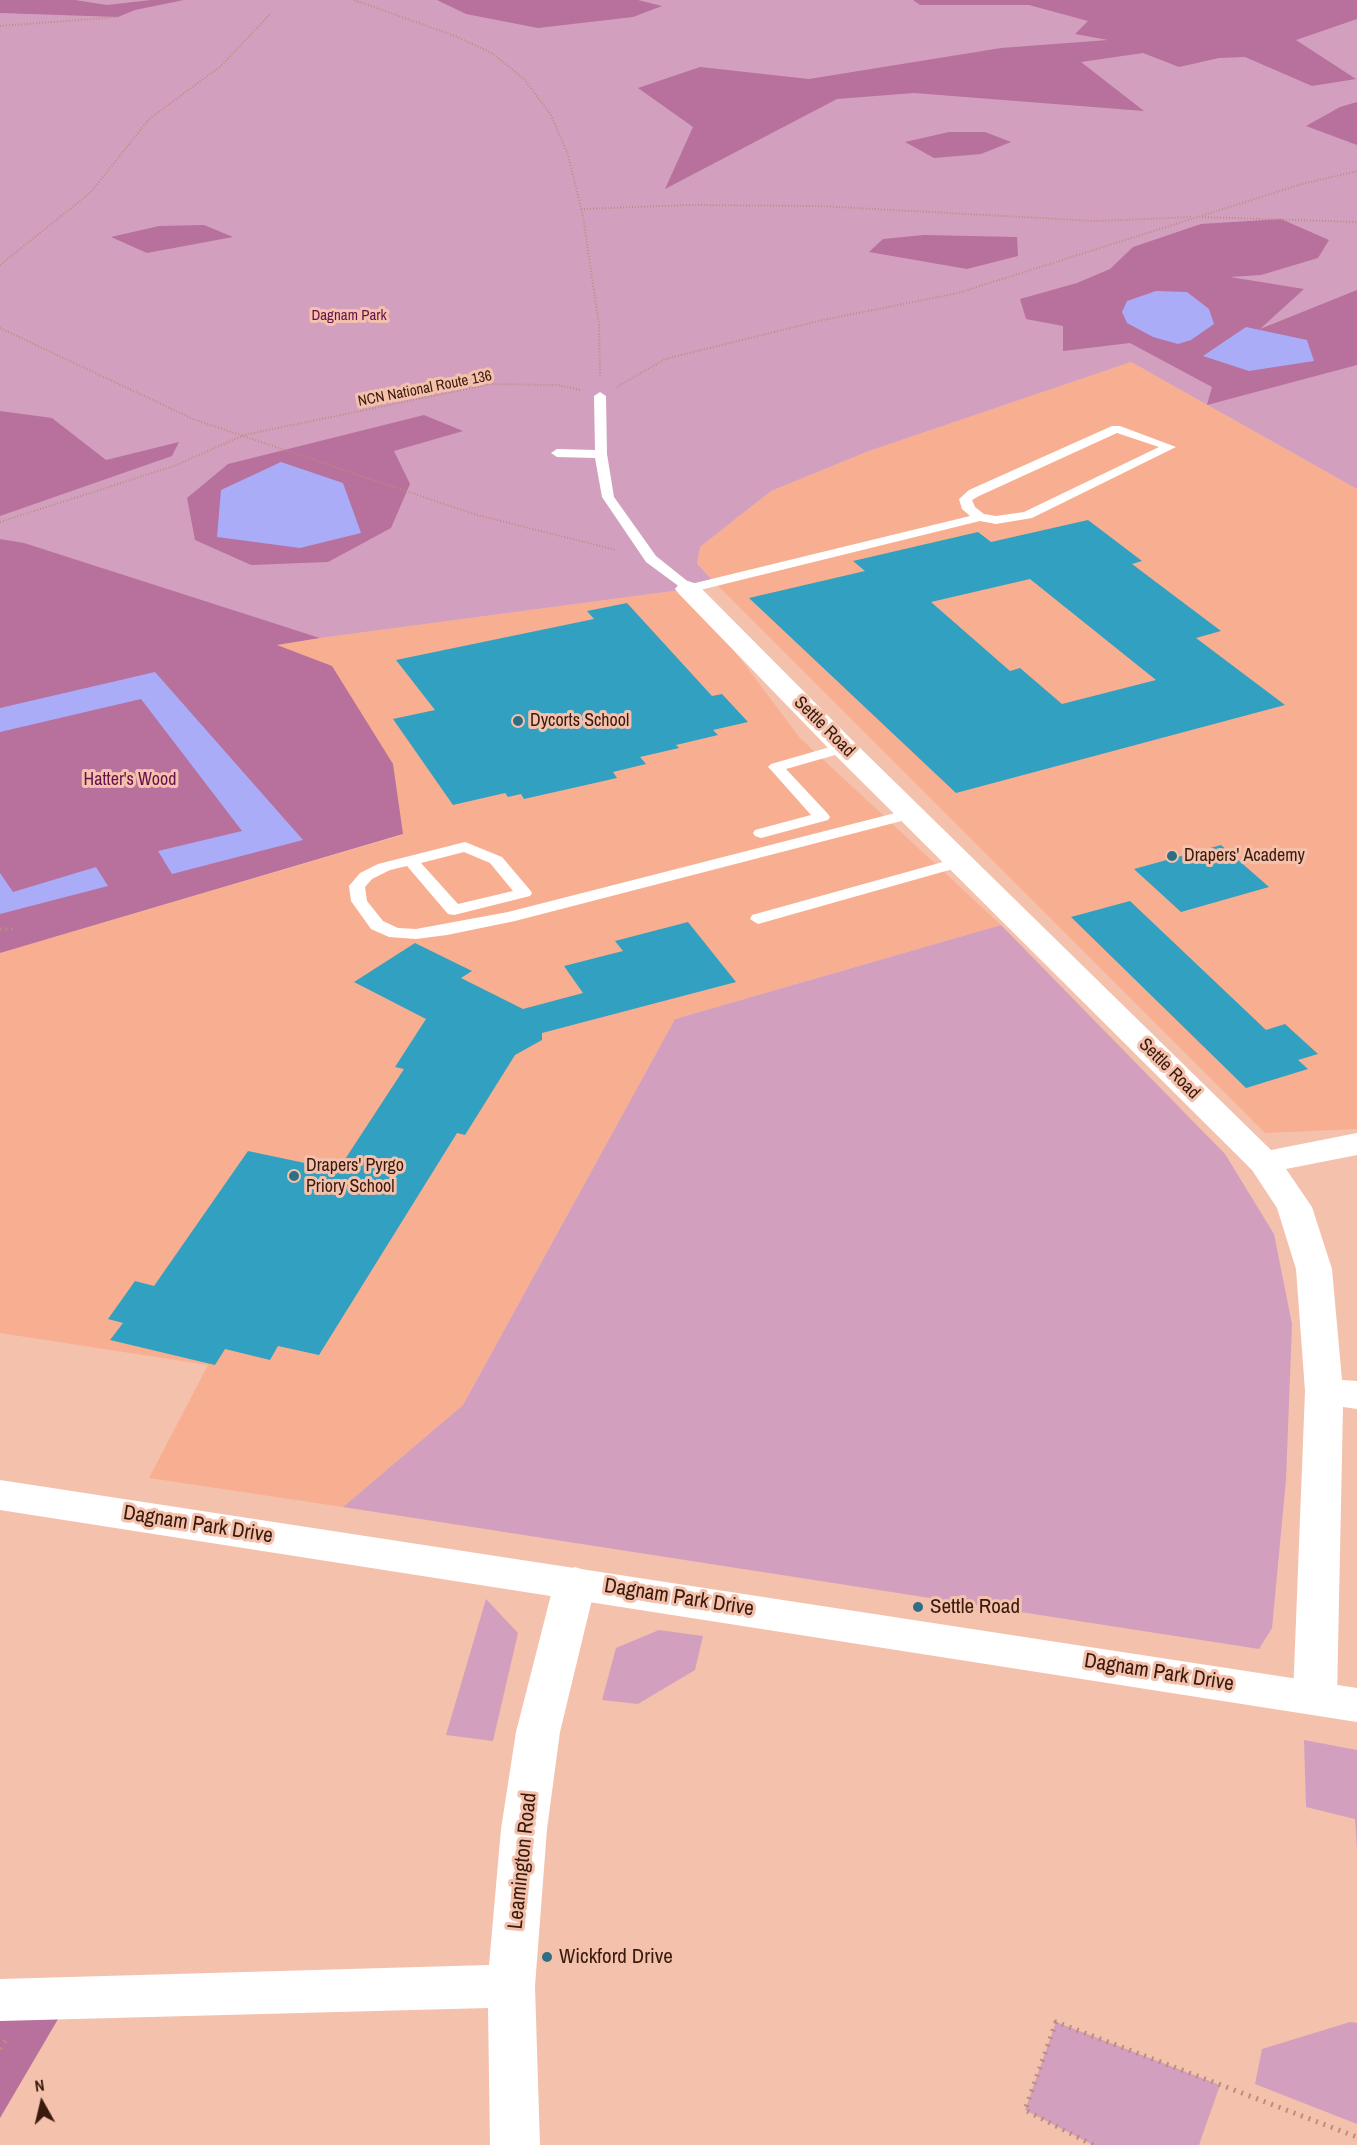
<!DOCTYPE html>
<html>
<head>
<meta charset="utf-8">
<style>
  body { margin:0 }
  #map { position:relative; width:1357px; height:2145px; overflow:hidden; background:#f4c1ac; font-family:"Archivo Narrow",sans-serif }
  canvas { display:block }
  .north { position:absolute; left:12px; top:2073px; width:60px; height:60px; -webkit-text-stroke:4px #f4c1ac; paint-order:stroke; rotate:352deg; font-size:16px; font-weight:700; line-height:24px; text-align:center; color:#391a0d }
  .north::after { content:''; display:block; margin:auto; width:21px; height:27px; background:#391a0d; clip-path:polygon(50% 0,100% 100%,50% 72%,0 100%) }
</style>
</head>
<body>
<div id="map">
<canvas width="1357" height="2145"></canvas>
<div class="north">N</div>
</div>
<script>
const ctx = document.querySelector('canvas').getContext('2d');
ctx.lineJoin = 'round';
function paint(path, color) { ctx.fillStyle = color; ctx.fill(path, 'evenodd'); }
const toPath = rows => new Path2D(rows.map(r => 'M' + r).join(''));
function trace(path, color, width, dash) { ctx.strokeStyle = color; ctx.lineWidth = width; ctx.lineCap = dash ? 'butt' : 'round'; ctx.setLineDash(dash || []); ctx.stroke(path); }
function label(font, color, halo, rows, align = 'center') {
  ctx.font = font + ' "Archivo Narrow",sans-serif'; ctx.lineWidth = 6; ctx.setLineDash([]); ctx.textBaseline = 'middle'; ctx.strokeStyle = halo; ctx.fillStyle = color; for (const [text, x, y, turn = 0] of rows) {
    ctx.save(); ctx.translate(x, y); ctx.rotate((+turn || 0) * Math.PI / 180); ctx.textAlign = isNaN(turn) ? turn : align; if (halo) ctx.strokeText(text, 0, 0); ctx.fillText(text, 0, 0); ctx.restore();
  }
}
paint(toPath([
  [1131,362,1357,489,1357,1129,1265,1133,714,582,697,562,700,547,771,491,869,451],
  [688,589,800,738,1001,925,675,1019,463,1405,343,1507,149,1478,208,1365,0,1333,0,953,402,835,210,656,320,638]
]), '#f8af91');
paint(toPath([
  [0,0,1357,0,1357,489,1131,362,869,451,771,491,700,547,697,563,714,582,688,589,320,638,0,539],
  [1001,925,1225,1154,1274,1234,1292,1324,1286,1480,1272,1628,1259,1649,343,1507,463,1405,675,1019],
  [486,1599,518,1633,493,1741,446,1735],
  [659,1630,703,1636,695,1670,638,1704,602,1700,616,1648],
  [1304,1740,1357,1750,1357,1850,1355,1819,1306,1807],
  [1056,2022,1220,2085,1199,2145,1093,2145,1025,2110],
  [1350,2022,1357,2023,1357,2124,1255,2084,1262,2049]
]), '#d2a0be');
paint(toPath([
  [0,0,75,0,107,5,151,0,184,0,135,10,118,17,0,13],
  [437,0,638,0,662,6,633,17,538,28,466,14],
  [913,0,1357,0,1357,19,1296,40,1356,79,1312,86,1245,57,1219,58,1179,67,1143,53,1081,62,1144,111,914,93,837,99,665,189,693,127,638,88,700,67,809,79,1001,48,1108,40,1075,34,1088,21,1029,5,920,5],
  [1357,102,1357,145,1306,126,1340,107],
  [949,132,985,132,1011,142,981,154,934,158,905,142],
  [1281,219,1329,240,1318,258,1261,275,1230,277,1304,289,1260,329,1357,290,1357,365,1207,405,1212,387,1130,343,1063,351,1063,326,1026,319,1020,299,1077,283,1110,269,1133,247,1201,224],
  [204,225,233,237,147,253,111,237,159,226],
  [924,235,1017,237,1018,256,967,269,869,252,883,239],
  [0,411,52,418,106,460,179,442,172,456,0,516],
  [424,415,463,431,394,451,410,484,391,528,328,562,251,565,195,540,187,498,228,464],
  [0,539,24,543,320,638,277,645,332,666,393,764,403,834,0,953],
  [71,1997,0,2118,0,2001]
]), '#b8709d');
paint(toPath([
  [1156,291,1187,292,1209,309,1214,324,1191,340,1178,344,1153,337,1127,323,1122,312,1127,301],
  [1246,327,1307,340,1314,361,1249,371,1203,356],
  [281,462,343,483,361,533,300,548,217,537,221,490],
  [155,672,303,840,172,874,158,851,242,831,141,699,0,732,0,708],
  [96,867,108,886,0,914,0,873,13,892]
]), '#aaacf7');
paint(toPath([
  [1088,520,1142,561,1132,564,1221,631,1196,638,1285,705,956,793,749,598,865,571,853,561,978,532,991,542],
  [1030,579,1156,680,1062,704,1020,668,1010,671,931,602],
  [627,603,712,696,722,694,748,722,713,730,718,735,676,745,679,748,640,757,646,764,613,772,617,778,524,799,521,794,508,797,505,793,453,805,393,719,435,710,396,660,594,619,587,611],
  [1221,845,1269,887,1181,912,1134,869],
  [1130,901,1266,1030,1285,1024,1318,1054,1298,1060,1308,1069,1246,1088,1071,917],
  [688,922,736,982,542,1033,542,1040,515,1055,465,1135,457,1133,319,1355,278,1346,270,1360,225,1349,215,1365,110,1340,123,1323,108,1319,135,1281,154,1286,248,1151,338,1170,404,1069,395,1067,426,1019,354,982,415,943,472,971,461,978,523,1009,583,993,564,966,623,951,615,941]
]), '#31a0c1');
trace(toPath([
  [354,0,455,36,492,53,524,79,551,115,568,155,583,216,599,325,600,377],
  [0,26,118,17],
  [581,209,689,205,819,206,1096,221,1191,217],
  [1202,217,1357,222],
  [0,265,91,192,149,119,221,66,271,13],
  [0,328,193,419,477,515,616,550],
  [617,387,665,359,823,320,958,293,1302,184,1357,171],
  [0,522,174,466,244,435,491,384,558,385,580,390]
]), '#bb8e7c', 2, [1, 2]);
trace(toPath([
  [0,929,14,929]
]), '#bb8e7c', 3, [1.5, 4]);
trace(toPath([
  [0,2049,7,2038],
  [1093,2145,1025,2110,1056,2022,1357,2137]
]), '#bb8e7c', 5, [2, 6]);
paint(toPath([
  [600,392,606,396,607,454,614,497,656,556,691,584,970,516,962,509,959,499,969,490,1112,426,1120,426,1176,447,1032,518,996,524,980,521,688,593,646,562,602,497,595,458,557,457,551,453,557,449,595,450,594,396,600,392],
  [1117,433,1159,447,1024,512,996,516,984,514,975,507,972,500,979,496,1117,433],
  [844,743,852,748,849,751,786,769,828,814,830,817,828,820,761,838,755,836,753,833,755,830,811,815,771,770,768,767,771,764,844,743],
  [911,809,917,811,919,814,917,817,515,921,447,935,416,939,389,937,371,929,351,901,349,886,360,873,378,864,465,842,502,857,530,890,532,893,530,896,454,915,448,914,407,866,390,870,372,879,365,887,367,901,383,921,398,928,416,929,508,912,911,809],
  [464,852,490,863,513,891,458,904,421,863,464,852],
  [961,857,969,862,967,865,758,924,750,919,752,915,961,857]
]), '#fff');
paint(toPath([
  [688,581,697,584,854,742,1271,1150,1357,1133,1357,1155,1286,1169,1312,1207,1332,1269,1342,1380,1357,1381,1357,1409,1343,1407,1337,1697,1330,1709,1315,1714,1300,1709,1293,1697,1305,1391,1296,1269,1277,1208,1252,1170,834,754,679,594,675,589,679,584,688,581],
  [575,1567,590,1572,596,1583,560,1732,547,1829,535,1986,540,2145,490,2145,488,2008,0,2021,0,1979,489,1965,501,1829,516,1732,554,1583,560,1572,575,1567]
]), '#fff');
paint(toPath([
  [0,1480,1357,1688,1357,1722,0,1510,0,1480]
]), '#fff');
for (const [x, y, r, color] of [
  [518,721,6,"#2f6e83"],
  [1172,856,6,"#2f6e83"],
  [294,1176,6,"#2f6e83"],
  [918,1607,6,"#2f6e83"],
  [547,1957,6,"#2f6e83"]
]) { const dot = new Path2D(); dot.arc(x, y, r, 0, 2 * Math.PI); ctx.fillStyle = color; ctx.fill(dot); trace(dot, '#f4c1ac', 2); }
label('15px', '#680f4f', '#f4c1ac', [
  ["Dagnam Park",349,316]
]);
label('15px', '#391a0d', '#f4c1ac', [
  ["NCN National Route 136",425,389,-11]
]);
label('18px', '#391a0d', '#f4c1ac', [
  ["Dycorts School",530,721],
  ["Drapers' Academy",1184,856],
  ["Drapers' Pyrgo",306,1166],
  ["Priory School",306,1187]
], 'left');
label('18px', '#391a0d', '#f4c1ac', [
  ["Settle Road",824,727,45],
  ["Settle Road",1169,1069,45]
]);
label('18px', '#680f4f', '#f4c1ac', [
  ["Hatter's Wood",130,780]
]);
label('21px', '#391a0d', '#f4c1ac', [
  ["Dagnam Park Drive",198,1525,9],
  ["Dagnam Park Drive",679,1598,9],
  ["Dagnam Park Drive",1159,1673,9],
  ["Leamington Road",523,1861,-84]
]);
label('21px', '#391a0d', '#f4c1ac', [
  ["Settle Road",930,1607],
  ["Wickford Drive",559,1957]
], 'left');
</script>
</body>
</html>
